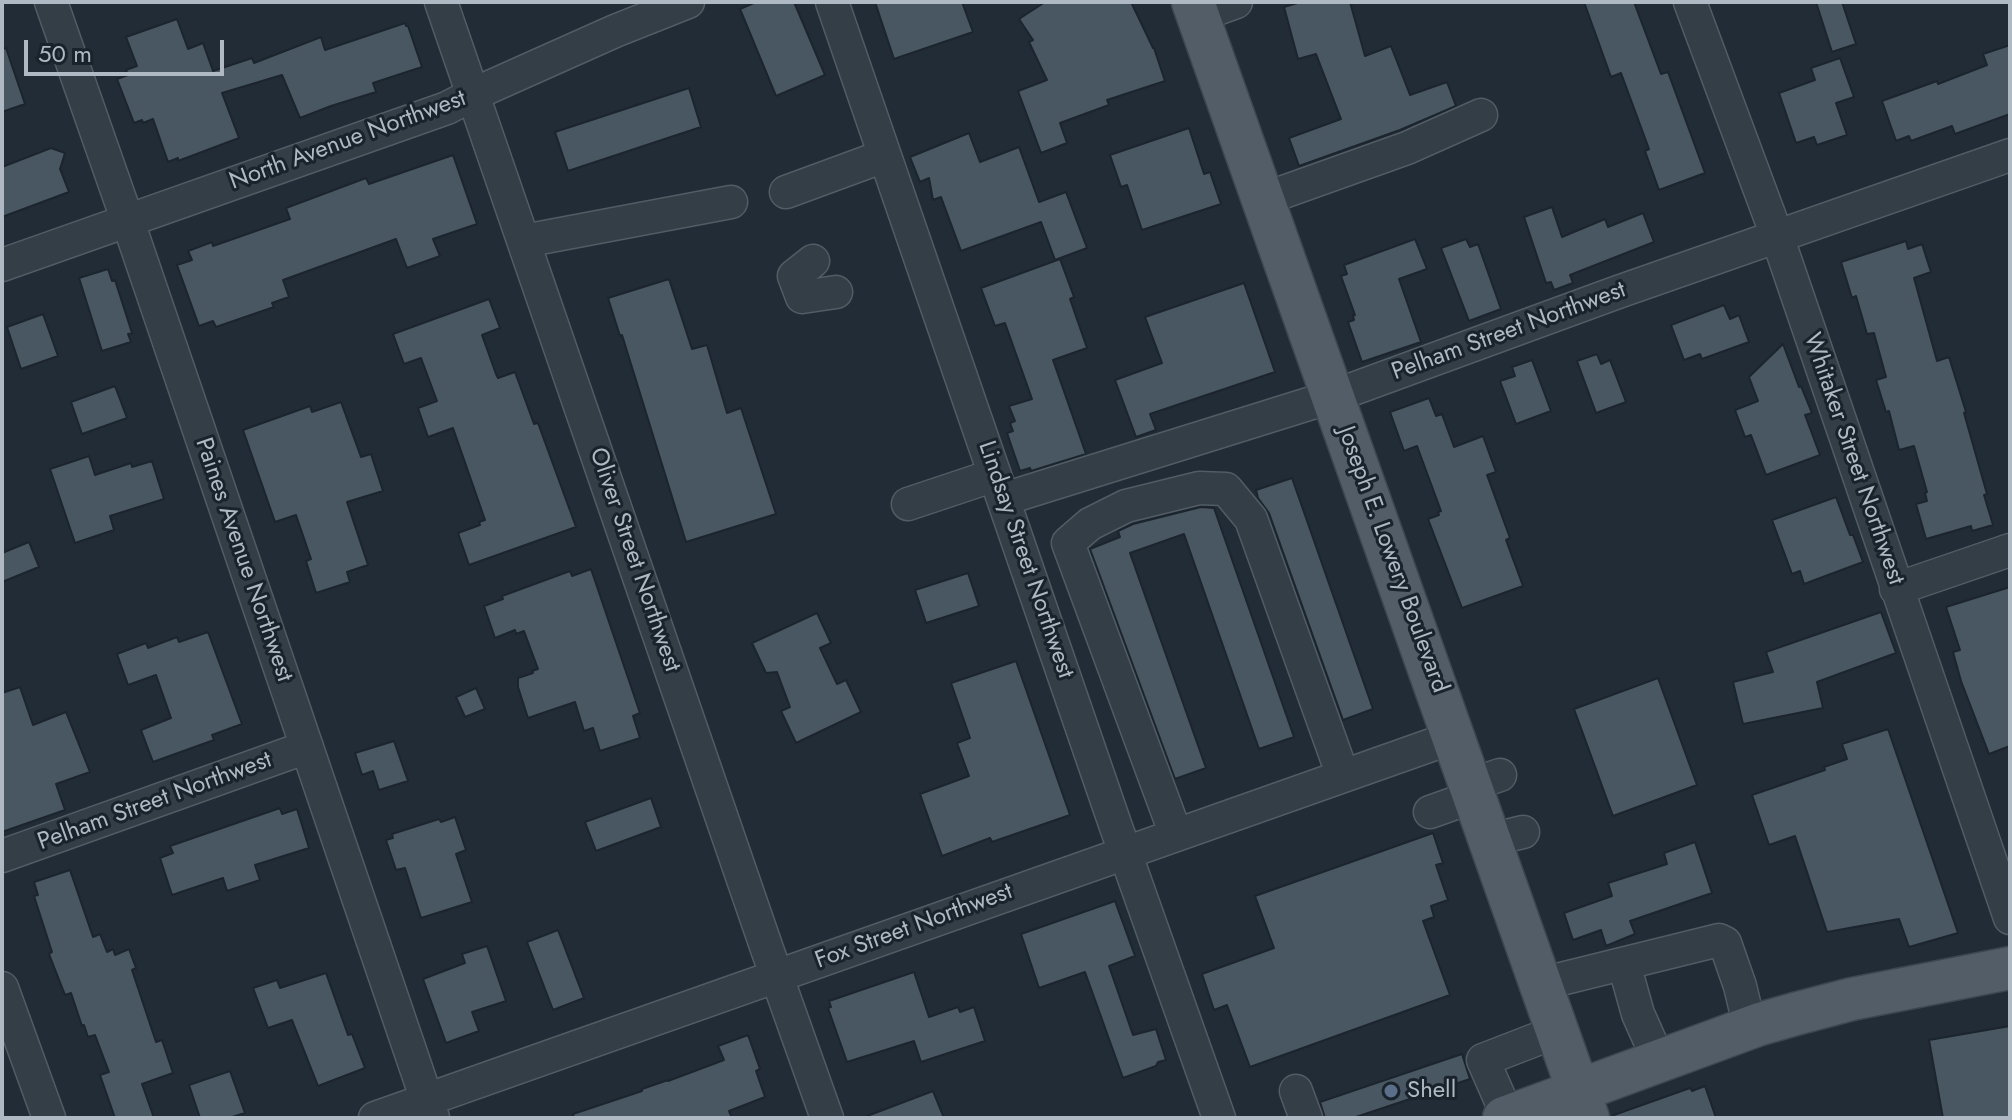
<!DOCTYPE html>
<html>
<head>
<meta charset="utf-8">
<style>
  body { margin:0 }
  #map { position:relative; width:2012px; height:1120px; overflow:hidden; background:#212c36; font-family:Jost,sans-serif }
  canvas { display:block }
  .frame { position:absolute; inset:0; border:4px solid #aeb9c4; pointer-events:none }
  .scale { position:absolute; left:24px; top:40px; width:200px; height:36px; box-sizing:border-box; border:4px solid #aeb9c4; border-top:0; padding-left:10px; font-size:24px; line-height:28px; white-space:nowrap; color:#aeb9c4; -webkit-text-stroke:6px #1a232c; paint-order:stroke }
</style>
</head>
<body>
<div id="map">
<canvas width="2012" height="1120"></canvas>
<div class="frame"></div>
<div class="scale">50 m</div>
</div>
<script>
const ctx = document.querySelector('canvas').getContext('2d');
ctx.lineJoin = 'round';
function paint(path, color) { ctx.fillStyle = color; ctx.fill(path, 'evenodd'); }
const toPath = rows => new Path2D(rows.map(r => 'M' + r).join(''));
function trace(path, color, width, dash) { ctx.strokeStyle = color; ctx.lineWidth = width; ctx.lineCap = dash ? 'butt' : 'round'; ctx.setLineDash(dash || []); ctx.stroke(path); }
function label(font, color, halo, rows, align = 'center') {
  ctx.font = font + ' Jost,sans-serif'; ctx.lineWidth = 6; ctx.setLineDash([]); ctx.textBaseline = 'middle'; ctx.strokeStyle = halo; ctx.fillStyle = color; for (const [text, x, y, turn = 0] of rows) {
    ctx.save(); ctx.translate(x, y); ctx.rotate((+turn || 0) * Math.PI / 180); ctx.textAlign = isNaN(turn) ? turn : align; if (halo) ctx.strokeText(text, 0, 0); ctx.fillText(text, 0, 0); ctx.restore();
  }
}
const building = toPath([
  [756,2,794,2,825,75,776,96,740,9,756,2],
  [875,2,962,2,973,32,894,59,875,2],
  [1045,2,1131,2,1153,48,1154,48,1165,81,1107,100,1109,105,1060,123,1067,143,1041,153,1018,91,1047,80,1029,42,1033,40,1019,19,1045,2],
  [1301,2,1350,2,1365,56,1391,46,1410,95,1447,82,1456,106,1400,130,1299,166,1289,138,1341,119,1316,54,1298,59,1284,7,1301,2],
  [1584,2,1634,2,1661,74,1668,72,1705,173,1659,190,1645,151,1649,149,1621,73,1611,77,1584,2],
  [1816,2,1842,2,1856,44,1832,52,1816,2],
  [177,19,188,49,203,43,213,71,252,58,254,63,321,37,325,50,405,23,406,26,408,26,422,67,373,83,376,92,331,106,300,118,282,75,222,93,239,138,178,161,178,158,168,162,153,119,143,123,142,120,134,123,117,79,128,75,126,70,137,66,126,37,177,19],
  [2010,45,2010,114,1955,134,1952,126,1911,141,1909,136,1896,141,1882,101,1937,81,1938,84,1987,65,1983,54,2010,45],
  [6,48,25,104,2,112,2,49,6,48],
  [1840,58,1854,97,1836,103,1847,135,1817,145,1814,137,1796,143,1779,93,1815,80,1811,68,1840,58],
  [689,88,701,127,568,171,555,132,689,88],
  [1189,128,1204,174,1210,172,1221,204,1142,230,1127,185,1121,187,1110,155,1189,128],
  [969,133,980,162,1019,147,1039,202,1066,192,1087,248,1055,260,1041,222,961,251,941,197,933,200,929,178,920,182,910,157,969,133],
  [51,148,65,153,60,169,69,192,2,217,2,167,51,148],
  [453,155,477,224,433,239,440,256,407,268,396,239,283,280,289,297,272,303,274,307,216,327,213,321,199,326,177,265,192,260,188,251,212,242,213,246,290,219,286,208,366,178,369,184,453,155],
  [1552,207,1562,237,1605,219,1608,227,1643,213,1654,242,1570,275,1573,283,1554,290,1551,282,1546,283,1524,217,1552,207],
  [1415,239,1427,269,1399,279,1421,342,1362,362,1348,322,1354,320,1353,315,1355,315,1341,276,1347,274,1344,265,1415,239],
  [1466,239,1470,247,1478,244,1501,309,1469,321,1441,248,1466,239],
  [1906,241,1908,249,1922,244,1931,272,1914,278,1937,361,1949,357,1966,412,1964,413,1987,494,1984,495,1993,525,1972,531,1971,526,1926,539,1916,504,1927,501,1925,493,1927,492,1914,446,1899,450,1889,411,1886,412,1876,380,1886,377,1874,333,1867,334,1856,296,1852,298,1841,262,1906,241],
  [1060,259,1074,297,1070,299,1087,348,1053,360,1086,454,1031,471,1030,468,1020,471,1007,433,1013,431,1010,423,1015,421,1009,406,1032,399,1005,323,995,326,981,288,1060,259],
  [108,269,112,281,115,280,132,333,128,334,131,342,102,351,79,278,108,269],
  [669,279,692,349,707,345,727,413,741,408,776,514,686,542,622,335,620,336,608,298,669,279],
  [1244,283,1275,372,1150,414,1156,430,1136,437,1115,380,1162,363,1145,317,1244,283],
  [489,299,500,328,482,335,496,374,498,378,515,372,534,424,538,423,576,527,469,565,458,533,480,525,479,522,485,520,453,428,428,437,418,408,437,401,421,358,404,364,393,334,489,299],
  [1724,305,1730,319,1739,315,1749,342,1702,359,1700,354,1684,360,1671,325,1724,305],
  [43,314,58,356,21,369,7,327,43,314],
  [1783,344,1799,387,1801,386,1812,413,1805,415,1820,455,1766,475,1751,435,1745,437,1735,410,1758,401,1749,377,1783,344],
  [1597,354,1601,364,1610,360,1626,402,1596,413,1577,361,1597,354],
  [1532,360,1551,411,1516,424,1500,381,1515,376,1512,367,1532,360],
  [115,386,127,418,82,434,71,402,115,386],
  [1429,398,1436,416,1442,414,1454,447,1483,436,1496,472,1487,475,1510,538,1506,540,1523,586,1462,608,1428,519,1439,515,1438,512,1441,511,1417,446,1404,451,1390,412,1429,398],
  [341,402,361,457,371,454,383,491,347,502,368,565,347,572,350,582,316,593,306,561,311,559,296,515,275,522,243,430,310,406,312,412,341,402],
  [89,456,95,475,131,463,132,467,152,461,164,499,110,516,114,530,75,543,50,469,89,456],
  [1292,478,1373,709,1343,720,1269,513,1258,498,1256,490,1292,478],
  [1836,497,1850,535,1853,535,1863,562,1804,584,1800,571,1792,574,1772,520,1836,497],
  [1201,507,1214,508,1294,737,1259,749,1184,534,1130,553,1206,768,1175,779,1090,549,1120,537,1118,531,1133,524,1201,507],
  [29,542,39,567,2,582,2,553,29,542],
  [591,569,640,713,633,716,640,738,600,751,593,728,584,731,575,702,528,718,518,687,518,678,533,673,532,671,538,669,524,631,516,634,515,630,495,638,484,606,503,599,502,596,570,571,572,576,591,569],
  [968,573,979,606,926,623,915,590,968,573],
  [2010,587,2010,746,1989,754,1961,681,1953,652,1960,650,1946,607,2010,587],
  [1881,612,1896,653,1817,682,1823,708,1743,724,1733,682,1773,672,1766,652,1881,612],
  [817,613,831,643,820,648,837,684,846,680,861,712,796,743,781,711,790,707,777,672,766,673,752,643,817,613],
  [208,632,242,724,212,735,214,740,153,762,141,730,171,718,156,675,128,685,117,654,146,643,148,648,177,637,179,642,208,632],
  [1016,661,1070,815,992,842,990,838,942,856,920,794,969,776,957,743,970,738,951,683,1016,661],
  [1658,678,1697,785,1613,816,1574,709,1658,678],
  [20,687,33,725,66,712,90,772,56,784,65,810,2,832,2,693,20,687],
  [476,688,485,709,465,717,456,697,476,688],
  [1888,729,1958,933,1909,947,1899,919,1827,932,1795,836,1769,845,1752,795,1825,770,1824,767,1847,759,1842,744,1888,729],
  [394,741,408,781,379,790,373,771,362,775,355,753,394,741],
  [651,798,661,827,596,851,585,822,651,798],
  [280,808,282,814,297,809,309,848,255,865,260,880,227,891,223,878,172,895,160,858,173,853,170,846,280,808],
  [455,817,466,850,456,854,472,902,421,918,405,868,396,870,386,840,393,838,392,834,439,819,441,822,455,817],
  [1433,833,1443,863,1436,865,1448,900,1431,906,1434,917,1423,921,1450,995,1250,1067,1227,1005,1214,1010,1202,974,1274,948,1255,896,1433,833],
  [1695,842,1712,893,1630,921,1635,934,1606,946,1601,930,1573,940,1564,913,1612,896,1608,883,1667,864,1664,853,1695,842],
  [70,870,93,937,100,934,107,952,113,949,115,955,129,949,136,968,132,970,156,1042,162,1040,173,1073,142,1084,154,1118,115,1118,100,1075,109,1072,95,1035,88,1037,84,1025,82,1026,71,993,65,995,49,954,52,952,34,896,38,895,34,882,70,870],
  [1115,901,1135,956,1109,966,1133,1035,1156,1029,1166,1060,1158,1062,1156,1066,1123,1078,1085,972,1039,988,1021,934,1115,901],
  [558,930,584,998,553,1010,527,942,558,930],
  [487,946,506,1001,472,1012,479,1031,446,1043,423,979,465,963,462,954,487,946],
  [914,972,929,1017,958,1007,960,1012,974,1007,985,1041,921,1062,914,1041,847,1062,828,1008,831,1007,829,1001,914,972],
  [326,973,348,1035,352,1034,365,1068,318,1086,292,1020,268,1028,253,988,277,980,280,988,326,973],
  [2010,1026,2010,1118,1943,1118,1929,1040,2010,1026],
  [748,1035,760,1069,756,1071,765,1097,729,1111,732,1118,574,1118,573,1114,642,1091,642,1089,668,1080,668,1081,724,1060,718,1046,748,1035],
  [1462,1054,1470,1079,1353,1118,1325,1118,1320,1102,1462,1054],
  [230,1071,245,1113,229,1118,200,1118,189,1085,230,1071],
  [1705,1086,1716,1118,1614,1118,1614,1115,1690,1088,1692,1091,1705,1086],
  [933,1091,944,1118,867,1118,867,1116,933,1091]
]);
paint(building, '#495762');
trace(building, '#1c252e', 2);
const minor = toPath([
  [51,2,135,242,433,1118],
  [441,2,767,949,827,1118],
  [832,2,1116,827,1219,1118],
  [1690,2,1777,236,2010,918],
  [1198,16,1236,2],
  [786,192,884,156],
  [1264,199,1407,148,1481,115],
  [524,241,731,202],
  [813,261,794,276,802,297,836,292],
  [2,265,447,108,474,94,615,31,688,2],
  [1004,499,1334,396,1618,292,2010,155],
  [908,504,995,475],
  [1896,589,2010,550],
  [1470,785,1500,775],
  [1430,812,1475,796],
  [1176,835,1068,543,1090,524,1126,506,1199,488,1226,489,1251,519,1343,776],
  [1490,840,1523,832],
  [2,856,307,747],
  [1624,964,1638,1014,1659,1061],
  [1542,986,1561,979,1719,940,1725,943,1740,986,1750,1028],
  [2,988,49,1118],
  [1296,1091,1306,1118],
  [1508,1117,1483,1060,1558,1031],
  [375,1118,1454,737]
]);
const major = toPath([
  [1193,2,1588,1118],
  [1504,1118,1760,1024,1795,1014,1852,999,2010,968]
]);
trace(minor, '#515c65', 35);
trace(major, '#3d4751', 45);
trace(minor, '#343e47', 32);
trace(major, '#525d67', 42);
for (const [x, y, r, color] of [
  [1391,1091,8,"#5c6f8a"]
]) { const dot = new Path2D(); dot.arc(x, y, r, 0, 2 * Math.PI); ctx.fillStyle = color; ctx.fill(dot); trace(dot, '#1a232c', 3); }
label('24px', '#aeb9c4', '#1a232c', [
  ["North Avenue Northwest",348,141,-20],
  ["Pelham Street Northwest",1509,332,-20],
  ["Whitaker Street Northwest",1853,459,71],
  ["Paines Avenue Northwest",243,560,71],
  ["Oliver Street Northwest",634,560,71],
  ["Lindsay Street Northwest",1025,560,71],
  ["Joseph E. Lowery Boulevard",1392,560,70],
  ["Pelham Street Northwest",155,802,-20],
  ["Fox Street Northwest",914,927,-20]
]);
label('24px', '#aeb9c4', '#1a232c', [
  ["Shell",1407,1091]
], 'left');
</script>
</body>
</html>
